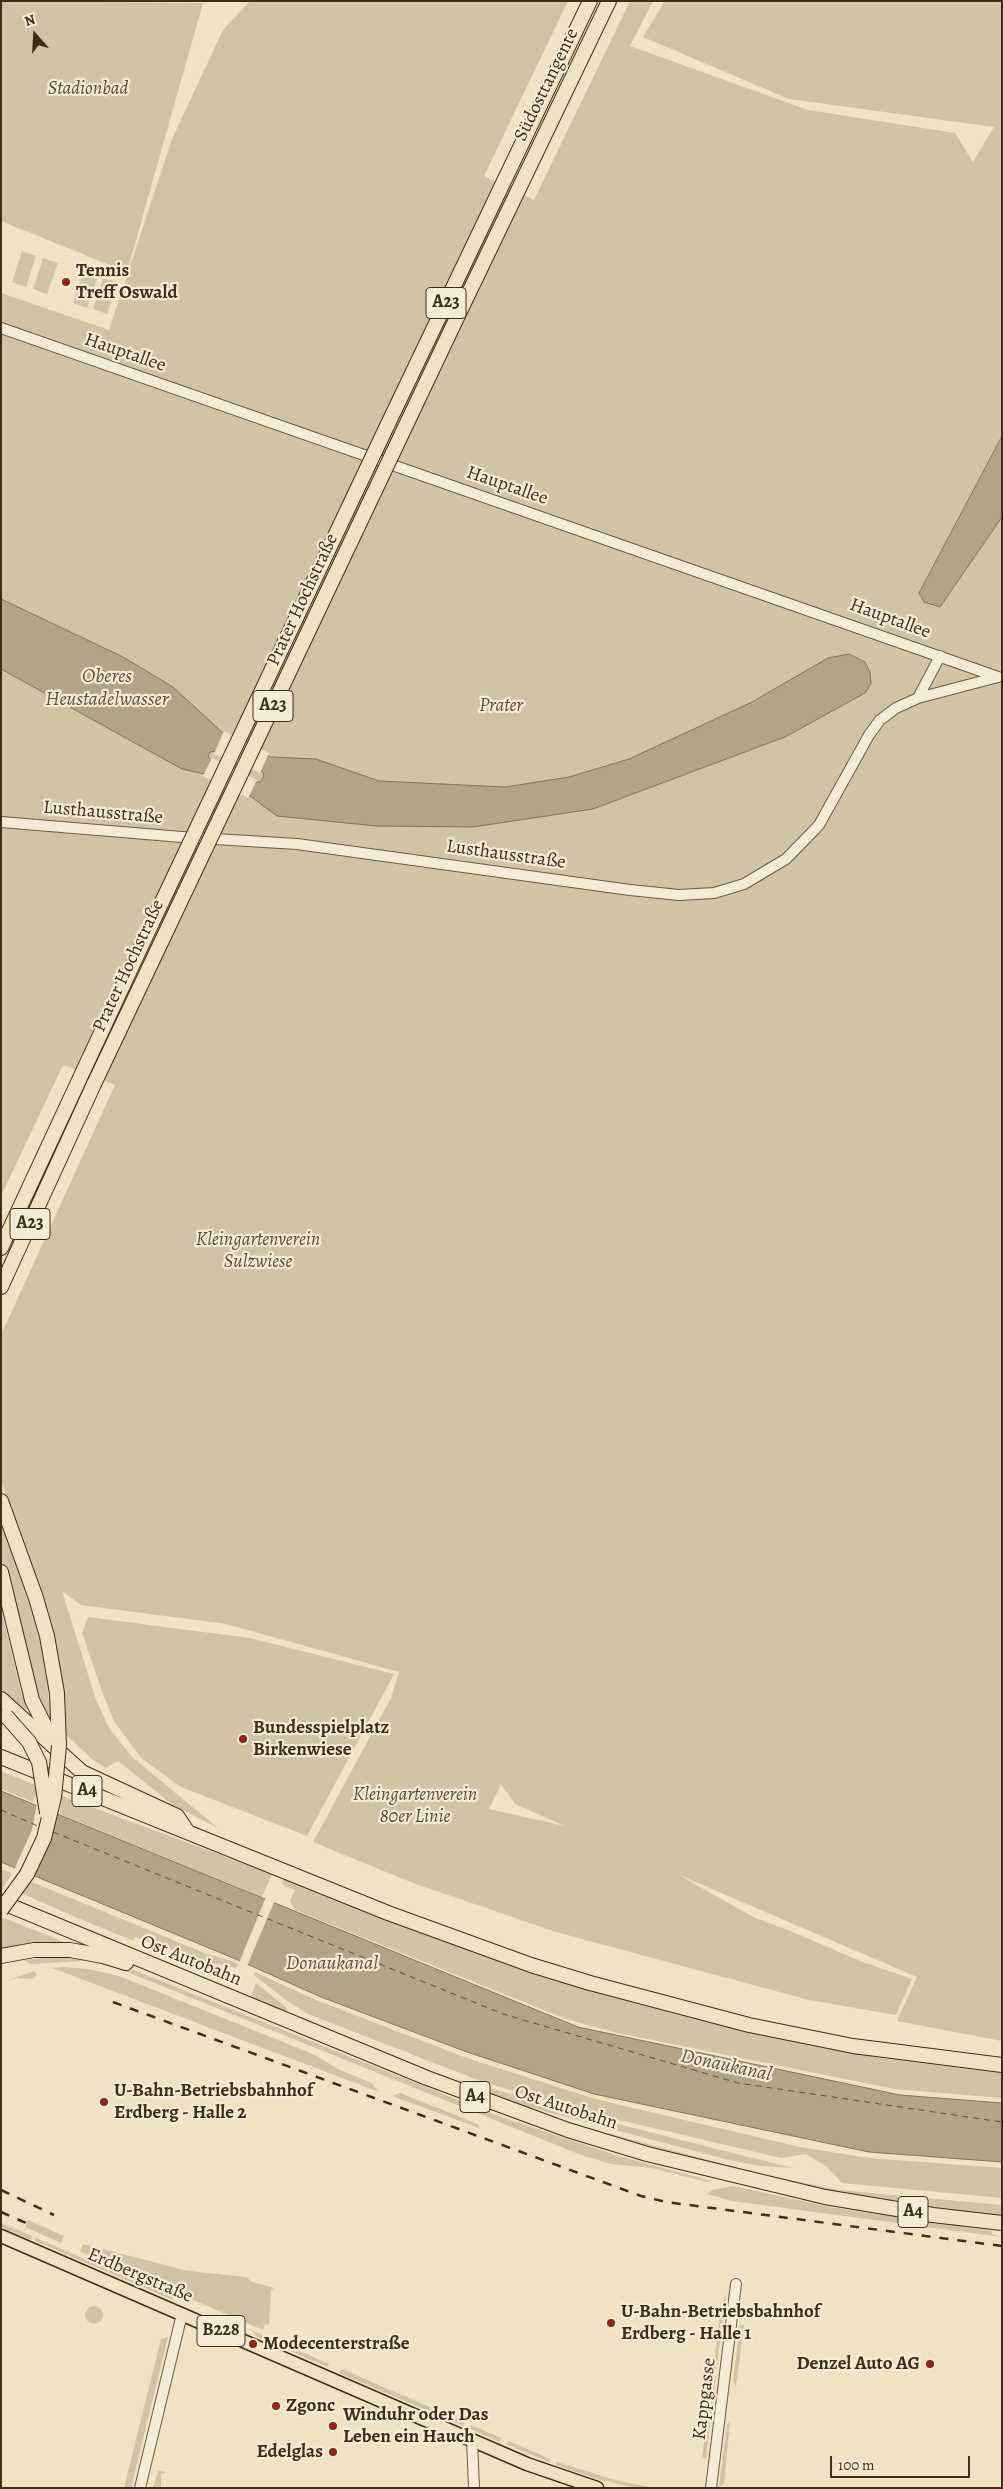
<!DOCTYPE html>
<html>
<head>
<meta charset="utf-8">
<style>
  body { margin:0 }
  #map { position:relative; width:1003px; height:2489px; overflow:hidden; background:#f0e2c3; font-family:Alegreya,serif }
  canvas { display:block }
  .frame { position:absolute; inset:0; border:2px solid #3e2d19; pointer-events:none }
  .north { position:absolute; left:10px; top:10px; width:50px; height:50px; -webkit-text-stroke:4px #f5ecd8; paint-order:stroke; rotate:341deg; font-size:14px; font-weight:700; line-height:20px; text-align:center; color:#3e2d19 }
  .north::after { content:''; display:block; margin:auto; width:18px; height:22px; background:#3e2d19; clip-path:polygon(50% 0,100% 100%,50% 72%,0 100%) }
  .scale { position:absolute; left:830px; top:2456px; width:140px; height:22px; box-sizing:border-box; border:2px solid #3e2d19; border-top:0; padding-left:6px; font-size:15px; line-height:18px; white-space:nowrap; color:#3e2d19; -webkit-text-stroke:4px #f5ecd8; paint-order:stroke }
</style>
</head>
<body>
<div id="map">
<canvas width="1003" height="2489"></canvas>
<div class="frame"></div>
<div class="north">N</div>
<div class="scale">100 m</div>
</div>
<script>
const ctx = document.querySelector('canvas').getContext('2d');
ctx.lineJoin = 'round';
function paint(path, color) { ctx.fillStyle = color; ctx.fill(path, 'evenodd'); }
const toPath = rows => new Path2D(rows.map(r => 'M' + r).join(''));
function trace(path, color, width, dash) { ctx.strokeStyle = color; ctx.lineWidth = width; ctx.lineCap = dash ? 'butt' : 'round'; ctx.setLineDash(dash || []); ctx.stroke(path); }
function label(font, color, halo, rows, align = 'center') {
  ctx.font = font + ' Alegreya,serif'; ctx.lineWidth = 4.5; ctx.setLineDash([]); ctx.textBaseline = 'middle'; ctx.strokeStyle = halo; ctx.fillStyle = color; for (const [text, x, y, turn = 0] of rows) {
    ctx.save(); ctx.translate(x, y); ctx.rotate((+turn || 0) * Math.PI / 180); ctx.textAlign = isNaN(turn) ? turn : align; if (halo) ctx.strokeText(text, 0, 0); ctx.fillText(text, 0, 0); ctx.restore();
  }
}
paint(toPath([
  [1,1,203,3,127,272,1,221],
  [250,1,568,1,484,176,534,200,630,1,653,1,630,46,808,110,955,133,973,162,994,127,789,99,643,37,665,1,1002,1,1002,2041,897,2021,917,1977,677,1874,755,1918,788,1930,860,1961,912,1979,896,2015,809,2000,556,1932,413,1883,313,1842,391,1698,399,1672,226,1624,81,1605,62,1591,96,1700,109,1728,132,1757,218,1828,173,1805,118,1761,106,1768,93,1760,65,1734,64,1702,38,1584,1,1481,1,1335,115,1085,63,1065,1,1196,1,293,109,330,172,139,223,30],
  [501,1784,515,1804,565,1826,489,1809],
  [22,251,36,256,26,287,12,282],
  [43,258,58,263,47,294,33,289],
  [83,271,98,276,87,308,73,303],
  [103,278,118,283,107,314,93,309],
  [1,1523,33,1614,40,1642,47,1684,52,1731,33,1689,1,1555],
  [1,1609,22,1696,28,1708,25,1710,1,1689],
  [88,1617,250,1638,394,1674,307,1836,181,1787,141,1758,114,1721,103,1694,82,1633],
  [1,1771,35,1785,36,1794,33,1802,1,1789],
  [62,1796,272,1874,262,1897,60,1814],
  [1,1869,12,1873,3,1888,1,1887],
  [284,1879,442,1941,608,1996,722,2026,880,2058,1002,2073,1002,2098,894,2089,613,2032,566,2019,295,1910,290,1901,295,1890,285,1886,282,1883],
  [27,1880,207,1954,232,1961,238,1964,236,1968,203,1961,135,1937,133,1941,66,1913,23,1894],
  [4,1918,67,1943,67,1945,1,1951,1,1921],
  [56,1957,99,1961,136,1971,493,2114,618,2156,712,2181,707,2182,652,2168,611,2164,581,2155,115,1967,85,1961,31,1964,23,1960],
  [63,1967,89,1969,119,1976,315,2055,338,2069,372,2083,379,2092,52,1968],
  [34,1971,37,1975,32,1979,17,1978,1,1983],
  [255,1972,316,2000,464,2057,595,2099,800,2147,869,2158,1002,2168,1002,2198,842,2183,827,2167,806,2154,781,2158,585,2112,483,2082,308,2014,286,2000,254,1975],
  [256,1983,287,2008,288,2014,250,1999],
  [439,2077,476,2084,586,2116,793,2168,760,2166,729,2160,494,2098],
  [400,2093,478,2124,479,2128,392,2096],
  [607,2133,765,2175,839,2190,1002,2205,1002,2217,859,2197,760,2178,604,2135],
  [733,2186,830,2207,992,2231,992,2234,1002,2237,732,2201,707,2194,712,2190],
  [28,2220,64,2236,61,2243,25,2227],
  [1,2223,32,2236,31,2240,1,2227],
  [36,2238,173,2297,173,2300,35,2241],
  [83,2244,189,2271,247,2277,250,2281,274,2288,271,2290,269,2325,265,2324,263,2330,80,2251],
  [726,2295,726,2297,716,2372,713,2371,721,2305],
  '85 2315a9 9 0 1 1 18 0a9 9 0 1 1-18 0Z',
  [740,2325,744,2325,736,2386,733,2381],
  [251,2330,329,2364,328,2367,257,2337],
  [168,2337,131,2488,124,2488,161,2339],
  [342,2369,464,2422,464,2426,339,2373],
  [713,2376,716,2376,706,2458,702,2458],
  [730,2422,724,2484,719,2487,727,2425],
  [471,2425,501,2438,500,2442,468,2428],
  [509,2441,550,2459,549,2462,506,2444],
  [557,2462,615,2480,654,2488,636,2488,597,2479,556,2465],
  [158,2471,166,2472,161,2474,161,2488,153,2488]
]), '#d2c3a6');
const water = toPath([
  [1002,436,1002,517,940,607,924,602,919,593,1002,436],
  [1,599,123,657,173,687,222,732,271,757,316,759,379,781,505,787,569,777,629,759,752,702,828,658,849,654,865,662,870,672,871,684,865,693,785,737,593,809,473,827,376,826,277,816,250,796,204,774,182,769,1,669,1,599],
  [217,751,263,772,264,776,261,781,256,783,212,762,208,756,210,752,217,751],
  [1,1791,578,2027,900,2095,1002,2103,1002,2162,869,2152,594,2094,467,2052,321,1997,238,1960,1,1862,1,1791]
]);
paint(water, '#b3a489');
trace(water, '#84745c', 1);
paint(toPath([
  [224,731,269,753,260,773,214,754],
  [212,758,257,780,248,798,203,776],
  [37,1803,56,1811,30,1876,14,1870,32,1830],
  [266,1897,275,1900,247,1966,239,1963]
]), '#f0e2c3');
trace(toPath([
  [1,1810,40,1827],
  [53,1832,503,2014,738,2083,1002,2122]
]), '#61513b', 1, [6, 5]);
const minor = toPath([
  [1,328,998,677],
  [918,698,940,656],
  [1,822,182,837,297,844,630,890,679,895,714,893,744,884,786,859,819,825,869,735,880,720,896,708,918,698,998,677],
  [472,2440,474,2488],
  [140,2488,182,2314],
  [711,2488,736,2284]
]);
const major = toPath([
  [1,2236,527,2464,597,2488]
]);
const highway = toPath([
  [452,328,609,1],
  [387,426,590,1],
  [1,1248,152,923],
  [1,1287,94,1084],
  [1,1501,36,1598,47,1636,57,1693,59,1746],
  [1,1572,32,1700,54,1744],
  [1,1699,82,1772,177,1816,187,1831],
  [1,1757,388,1913,531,1965,590,1983,749,2025,853,2046,1002,2065],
  [1,1902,427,2078,568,2130,647,2154,825,2197,933,2215,1002,2223],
  [1,1956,34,1950,70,1950,103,1956,126,1963]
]);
trace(minor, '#6a5a44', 12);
trace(major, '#3e2d19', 15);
trace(highway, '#3e2d19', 16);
trace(minor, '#f5ecd8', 10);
trace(major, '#f0e2c3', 12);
trace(highway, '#f0e2c3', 14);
trace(toPath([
  [113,2002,641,2196,666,2202,1002,2246],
  [1,2190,54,2215],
  [1,2212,26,2223]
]), '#3e2d19', 2.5, [9, 9]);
const highwayBridge = toPath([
  [152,923,387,426],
  [94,1084,452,328],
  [6,1716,29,1742,39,1762,47,1813],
  [1,1910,27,1874,44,1838,54,1797,59,1746]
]);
trace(highwayBridge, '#3e2d19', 16, []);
trace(highwayBridge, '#f0e2c3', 14);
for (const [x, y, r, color] of [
  [66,282,5,"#8f2418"],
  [243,1739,5,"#8f2418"],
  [104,2102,5,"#8f2418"],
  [611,2323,5,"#8f2418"],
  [253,2344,5,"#8f2418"],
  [930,2364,5,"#8f2418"],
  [276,2406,5,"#8f2418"],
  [333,2426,5,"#8f2418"],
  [333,2452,5,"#8f2418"]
]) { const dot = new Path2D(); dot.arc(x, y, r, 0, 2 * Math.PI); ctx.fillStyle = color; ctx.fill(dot); trace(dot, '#f5ecd8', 2); }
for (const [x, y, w] of [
  [446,303,40],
  [273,706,40],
  [30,1224,40],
  [87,1791,30],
  [475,2097,30],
  [913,2212,30],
  [221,2331,48]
]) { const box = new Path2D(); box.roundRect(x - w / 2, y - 15.5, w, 31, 4); ctx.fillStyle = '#f5ecd8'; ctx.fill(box); trace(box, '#3e2d19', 1); }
label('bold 18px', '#3e2d19', null, [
  ["A23",446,303],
  ["A23",273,706],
  ["A23",30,1224],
  ["A4",87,1791],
  ["A4",475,2097],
  ["A4",913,2212],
  ["B228",221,2331]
]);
label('19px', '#3e2d19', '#f5ecd8', [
  ["Südosttangente",547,85,-64],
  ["Hauptallee",125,353,19],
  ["Hauptallee",507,486,19],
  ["Prater Hochstraße",303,600,-65],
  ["Hauptallee",890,619,20],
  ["Lusthausstraße",103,813,5],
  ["Lusthausstraße",506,855,8],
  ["Prater Hochstraße",129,966,-65],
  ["Ost Autobahn",191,1961,22],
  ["Ost Autobahn",566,2108,18],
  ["Erdbergstraße",140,2276,23],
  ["Kappgasse",705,2399,-83]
]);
label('italic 19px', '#5c4b35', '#f5ecd8', [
  ["Stadionbad",88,89],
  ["Prater",501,706],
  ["Kleingartenverein",258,1240],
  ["Sulzwiese",258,1262],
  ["Kleingartenverein",415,1795],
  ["80er Linie",415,1817]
]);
label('bold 19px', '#3e2d19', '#f5ecd8', [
  ["Tennis",76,271],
  ["Treff Oswald",76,293],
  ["Bundesspielplatz",253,1728],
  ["Birkenwiese",253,1750],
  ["U-Bahn-Betriebsbahnhof",114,2091],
  ["Erdberg - Halle 2",114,2113],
  ["U-Bahn-Betriebsbahnhof",621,2312],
  ["Erdberg - Halle 1",621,2334],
  ["Modecenterstraße",263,2344],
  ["Denzel Auto AG",920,2364,"right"],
  ["Zgonc",286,2406],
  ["Winduhr oder Das",343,2415],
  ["Leben ein Hauch",343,2437],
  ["Edelglas",323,2452,"right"]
], 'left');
label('italic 20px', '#61513b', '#f5ecd8', [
  ["Oberes",107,677],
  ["Heustadelwasser",107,700],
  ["Donaukanal",332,1964],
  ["Donaukanal",726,2066,12]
]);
</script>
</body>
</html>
